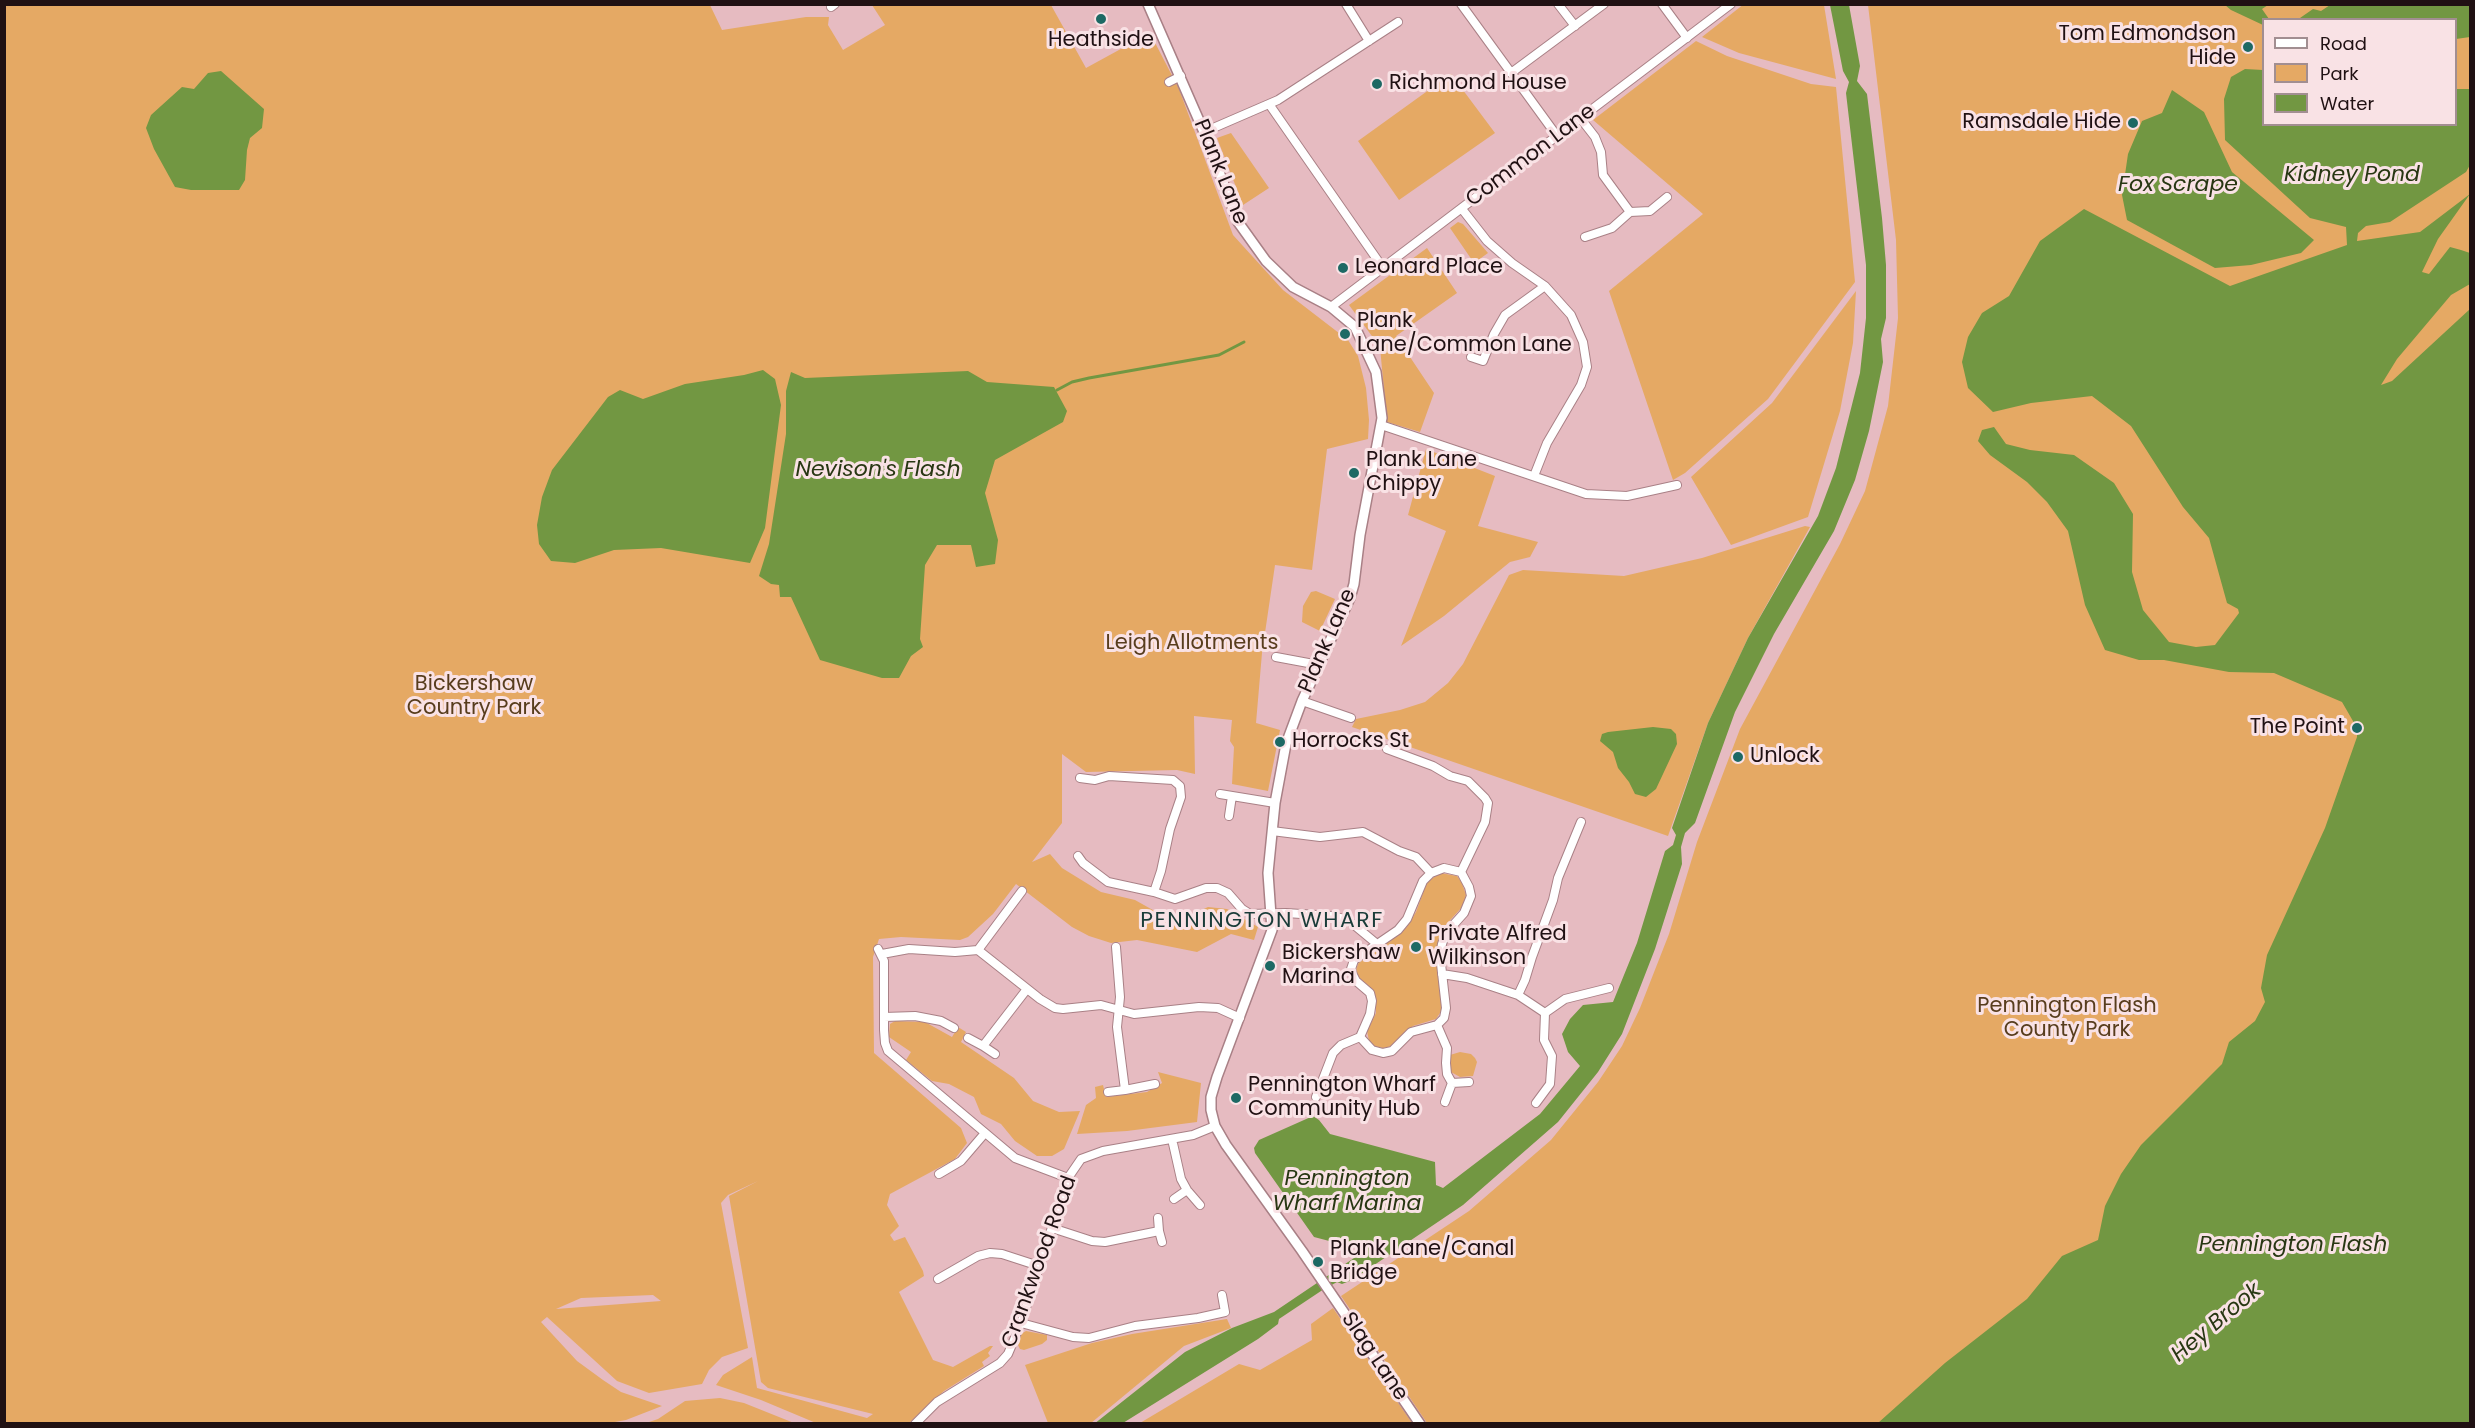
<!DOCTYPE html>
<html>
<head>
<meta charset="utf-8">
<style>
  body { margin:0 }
  #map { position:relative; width:2475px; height:1428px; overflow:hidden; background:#e6bbc1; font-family:Poppins,sans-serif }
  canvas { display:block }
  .frame { position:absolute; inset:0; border:6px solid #201113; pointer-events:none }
  .legend { position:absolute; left:2262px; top:18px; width:195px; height:108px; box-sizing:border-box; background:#f9e2e5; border:2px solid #a28e91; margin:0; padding:8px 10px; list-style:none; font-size:18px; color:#201113 }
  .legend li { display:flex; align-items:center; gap:12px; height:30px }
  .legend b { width:30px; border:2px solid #a28e91 }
</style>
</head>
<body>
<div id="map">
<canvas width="2475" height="1428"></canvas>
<div class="frame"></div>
<ul class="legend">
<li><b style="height:8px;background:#fff"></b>Road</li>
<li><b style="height:16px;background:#e5a964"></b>Park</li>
<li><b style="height:16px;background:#729742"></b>Water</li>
</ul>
</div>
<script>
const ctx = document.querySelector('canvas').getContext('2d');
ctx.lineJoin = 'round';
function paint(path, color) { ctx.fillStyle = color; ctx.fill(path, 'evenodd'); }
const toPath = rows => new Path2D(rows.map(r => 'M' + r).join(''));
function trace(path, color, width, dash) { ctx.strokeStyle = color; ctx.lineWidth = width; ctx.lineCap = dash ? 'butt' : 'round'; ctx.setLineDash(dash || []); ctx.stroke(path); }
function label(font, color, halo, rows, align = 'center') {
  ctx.font = font + ' Poppins,sans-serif'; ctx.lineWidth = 6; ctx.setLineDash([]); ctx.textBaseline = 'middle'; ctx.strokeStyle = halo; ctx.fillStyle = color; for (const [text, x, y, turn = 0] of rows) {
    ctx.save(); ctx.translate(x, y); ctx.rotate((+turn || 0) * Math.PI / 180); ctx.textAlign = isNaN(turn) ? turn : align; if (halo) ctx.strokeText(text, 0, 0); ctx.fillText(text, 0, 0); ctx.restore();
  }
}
paint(toPath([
  [1744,4,1824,5,1836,79,1739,53,1702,37],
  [5,5,710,5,722,30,806,17,829,17,828,25,843,50,885,25,872,5,1051,5,1086,68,1150,33,1179,89,1233,235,1283,290,1348,340,1358,356,1366,388,1369,420,1368,439,1327,449,1312,570,1275,565,1262,653,1256,723,1280,730,1268,791,1232,784,1234,747,1230,741,1232,720,1194,716,1195,774,1177,770,1086,772,1062,754,1062,823,1032,862,1050,854,1062,868,1101,892,1135,900,1160,914,1178,918,1189,916,1208,907,1227,909,1258,927,1254,940,1231,934,1197,952,1137,940,1111,943,1089,936,1072,927,1016,884,993,914,968,937,960,940,901,937,879,939,873,957,874,1053,961,1128,967,1143,955,1159,890,1194,887,1205,899,1226,890,1235,894,1241,905,1237,923,1271,924,1276,899,1292,933,1360,953,1367,990,1346,993,1346,988,1353,990,1356,982,1362,984,1366,944,1391,909,1423,816,1423,761,1400,716,1385,723,1375,752,1357,757,1388,867,1418,873,1414,768,1388,761,1382,729,1196,758,1181,728,1195,721,1203,748,1348,722,1357,709,1370,702,1384,649,1393,617,1381,547,1317,541,1322,577,1361,603,1380,621,1392,662,1406,626,1420,604,1424,5,1424],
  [653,1295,661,1301,556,1309,581,1298],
  [1868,5,2470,5,2470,1423,1427,1423,1341,1296,1469,1211,1551,1140,1598,1082,1622,1046,1640,1008,1669,934,1697,842,1740,729,1840,544,1865,491,1888,406,1898,318,1896,240],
  [2264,20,2456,20,2456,124,2264,124],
  [1696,41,1727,56,1811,84,1836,87,1855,282,1768,399,1685,473,1673,480,1609,291,1703,214,1593,120],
  [1451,74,1495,133,1399,200,1358,141],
  [1231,133,1269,188,1243,205,1217,138],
  [1458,222,1463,224,1488,253,1474,263,1450,228],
  [1427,248,1457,293,1396,336,1434,393,1420,432,1387,422,1380,347,1349,305],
  [1856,291,1853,343,1840,411,1808,517,1731,545,1691,477,1772,403],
  [1426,449,1495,476,1478,526,1538,542,1530,557,1510,562,1444,616,1401,646,1446,531,1408,515],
  [1805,526,1810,527,1748,638,1708,723,1668,836,1352,727,1356,719,1400,710,1425,702,1448,683,1463,664,1509,575,1523,570,1624,576,1702,558],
  [1316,591,1335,599,1320,631,1302,622,1303,606,1311,592],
  [1440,873,1457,876,1462,883,1466,895,1463,906,1443,928,1437,946,1436,958,1442,1010,1436,1019,1413,1026,1393,1046,1383,1048,1375,1047,1369,1041,1367,1031,1376,1013,1376,1001,1372,989,1359,978,1356,970,1358,964,1361,960,1378,950,1406,928,1416,912,1427,882],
  [895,1021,925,1022,952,1037,958,1027,966,1032,961,1042,1014,1078,1033,1101,1059,1112,1080,1111,1064,1149,1052,1156,1037,1156,1015,1141,1001,1124,981,1114,974,1097,949,1084,932,1081,906,1060,911,1052,889,1037,890,1024],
  [1460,1052,1471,1054,1475,1058,1477,1062,1473,1076,1460,1077,1451,1072,1450,1055],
  [1158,1072,1201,1083,1197,1122,1127,1131,1077,1134,1086,1105,1096,1098,1095,1087,1103,1085,1106,1097,1147,1092,1162,1083],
  [1333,1308,1412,1423,1140,1423,1239,1364,1260,1370,1312,1340,1311,1324],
  [1227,1319,1231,1328,1184,1346,1091,1423,1048,1423,1025,1365,1092,1343,1132,1334],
  [1026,1331,1047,1335,1047,1340,1042,1344,1024,1350,1020,1349,1018,1345,1021,1334],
  [720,1398,744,1403,794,1423,646,1423,658,1419,685,1401]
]), '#e5a964');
paint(toPath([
  [1830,5,1849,5,1860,66,1857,81,1867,94,1882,218,1886,265,1886,318,1881,339,1883,362,1869,431,1855,480,1834,531,1774,634,1735,712,1695,823,1685,833,1681,847,1682,864,1655,949,1622,1034,1598,1072,1558,1122,1463,1205,1352,1280,1342,1284,1337,1282,1321,1291,1279,1319,1278,1324,1258,1339,1123,1423,1094,1424,1185,1352,1232,1328,1274,1312,1357,1256,1356,1248,1314,1237,1255,1153,1254,1148,1259,1140,1313,1116,1319,1120,1330,1134,1435,1162,1436,1185,1443,1188,1540,1114,1580,1066,1568,1052,1562,1034,1570,1019,1583,1005,1613,1002,1637,943,1665,851,1673,845,1676,835,1672,828,1708,723,1748,638,1818,516,1836,468,1860,373,1866,318,1866,265,1846,93,1849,82,1843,71],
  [2225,5,2268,5,2262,9,2269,19,2264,20,2263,25,2231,10],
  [2330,5,2470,5,2470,37,2456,39,2456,20,2300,18,2313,9,2321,11],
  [2245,69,2263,70,2264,124,2456,124,2456,89,2470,89,2470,165,2466,172,2390,222,2366,226,2358,233,2357,241,2420,232,2470,194,2438,239,2422,272,2429,274,2450,247,2461,250,2470,253,2470,284,2451,295,2397,359,2381,385,2392,381,2470,309,2470,1423,1878,1423,1945,1363,2027,1299,2062,1256,2098,1240,2105,1206,2121,1174,2141,1145,2222,1064,2229,1042,2255,1021,2265,1002,2261,988,2267,955,2325,828,2357,737,2357,728,2342,702,2274,673,2229,672,2164,660,2139,660,2105,650,2085,605,2068,531,2047,502,2027,482,1990,455,1978,441,1982,430,1994,427,2006,444,2030,450,2074,455,2114,483,2133,514,2132,572,2143,610,2169,642,2196,647,2215,645,2239,613,2238,609,2227,603,2209,538,2183,507,2131,426,2092,396,2031,403,1993,412,1968,388,1962,362,1968,337,1982,313,2009,296,2040,241,2084,209,2230,286,2347,245,2346,227,2310,218,2225,140,2224,99,2231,77],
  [221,71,264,109,262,128,250,138,247,150,245,180,239,190,191,190,175,187,154,149,146,128,151,115,182,87,194,89,208,73],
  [2172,90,2204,112,2232,172,2314,240,2301,253,2251,265,2215,268,2127,220,2122,195,2128,154,2142,121,2162,113],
  [763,370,775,379,781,405,765,528,750,563,661,548,614,550,575,563,551,561,539,544,537,525,542,497,552,470,608,397,620,390,643,399,685,384,744,375],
  [968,371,987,382,1054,387,1067,411,1063,422,995,460,985,493,998,540,995,564,976,567,971,545,937,545,925,565,920,639,923,647,911,656,899,678,882,678,820,660,791,597,780,597,779,585,771,584,759,576,769,544,786,434,786,391,791,372,805,378],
  [1653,727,1671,729,1676,734,1677,744,1656,789,1646,797,1635,794,1629,782,1618,768,1613,752,1600,741,1602,734,1608,732]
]), '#729742');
trace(toPath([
  [1057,390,1072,382,1089,378,1219,355,1244,342]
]), '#729742', 3);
const minor = toPath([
  [1346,4,1369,41],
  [1461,4,1557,136],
  [1558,4,1575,26],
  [1662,4,1687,38],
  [831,7,835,4],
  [1511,73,1604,4],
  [1169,82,1181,76],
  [1269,104,1383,268],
  [1581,119,1595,137,1601,152,1603,175,1630,212],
  [1204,132,1278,100,1398,22],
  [1462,209,1487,241,1512,263,1545,286,1571,315,1583,342,1587,367,1581,385,1547,443,1534,476],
  [1585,237,1612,228,1630,212,1650,211,1667,197],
  [1331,307,1731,4],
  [1471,357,1483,361,1494,334,1505,315,1545,286],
  [1381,425,1586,494,1627,496,1677,485],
  [1276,657,1319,665],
  [1302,701,1351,718],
  [1387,749,1433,766,1450,776,1468,781,1485,798,1488,803,1485,822,1461,872],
  [1080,778,1095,780,1109,776,1173,780,1180,786,1181,797,1170,829,1161,871,1154,892,1175,899,1206,888,1217,888,1228,893,1242,909,1250,914,1286,913,1332,916,1348,920,1377,944],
  [1220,794,1275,803],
  [1229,816,1232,796],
  [1272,831,1320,837,1363,832,1399,851,1416,857,1431,873],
  [1078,856,1083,863,1108,882,1154,892],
  [1444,868,1461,872,1469,887,1471,896,1464,913,1446,933,1442,944,1440,955,1446,1008,1444,1018,1437,1025,1411,1032,1392,1051,1383,1053,1372,1050,1360,1037,1370,1014,1372,1001,1370,993,1356,981,1353,975,1351,969,1354,960,1398,930,1407,919,1423,881,1431,873,1444,868],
  [1116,947,1120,997,1117,1027,1125,1090,1155,1084],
  [878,949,884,961,884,1030,885,1043,888,1051,1015,1158,1068,1178],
  [978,950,1040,999,1055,1008,1063,1009,1101,1005,1134,1014,1199,1007,1218,1008,1240,1018],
  [882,954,909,949,955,952,978,950,1022,891],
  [1442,974,1467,978,1518,995,1545,1013,1544,1040,1552,1056,1550,1084,1536,1103],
  [1518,995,1525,980,1532,957,1553,900,1558,878,1581,822],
  [1545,1013,1565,999,1609,988],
  [884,1017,915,1016,941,1021,954,1028],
  [1437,1025,1447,1048,1446,1063,1447,1074,1452,1083,1469,1082],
  [968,1038,983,1046,1027,989],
  [983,1046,995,1054],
  [1108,1092,1125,1090],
  [1316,1097,1333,1053,1341,1045,1360,1037],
  [1445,1102,1452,1083],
  [1172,1139,1181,1179,1187,1190,1200,1205],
  [939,1174,961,1161,985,1133],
  [1174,1199,1187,1190],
  [1052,1228,1092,1241,1105,1242,1159,1231,1158,1218],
  [1159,1231,1162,1242],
  [938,1279,978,1256,990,1253,1002,1254,1039,1266],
  [1021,1323,1073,1337,1089,1338,1135,1326,1198,1318,1225,1312,1222,1295],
  [915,1424,937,1402,1000,1363,1008,1354,1021,1323,1068,1178,1081,1159,1103,1151,1193,1135,1215,1126]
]);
const tertiary = toPath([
  [1148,4,1204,132,1238,222,1266,261,1293,287,1331,307,1355,327,1376,372,1382,418,1360,535,1354,584,1350,598,1302,701,1286,744,1275,803,1268,873,1272,930,1217,1077,1211,1097,1211,1110,1215,1126,1226,1145,1302,1251,1420,1424]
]);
trace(minor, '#a98086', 10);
trace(tertiary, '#a98086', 12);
trace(minor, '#fff', 8);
trace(tertiary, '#fff', 9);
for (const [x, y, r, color] of [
  [1101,19,6,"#1d6964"],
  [2248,47,6,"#1d6964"],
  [1377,84,6,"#1d6964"],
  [2133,123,6,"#1d6964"],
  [1343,268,6,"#1d6964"],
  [1345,334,6,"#1d6964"],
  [1354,473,6,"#1d6964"],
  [2357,728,6,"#1d6964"],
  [1280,742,6,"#1d6964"],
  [1738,757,6,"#1d6964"],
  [1416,947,6,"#1d6964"],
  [1270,966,6,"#1d6964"],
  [1236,1098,6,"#1d6964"],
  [1318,1262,6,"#1d6964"]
]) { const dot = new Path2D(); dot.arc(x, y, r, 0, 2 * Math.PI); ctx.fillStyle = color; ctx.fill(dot); trace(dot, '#f9e2e5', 2); }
label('21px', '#201113', '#f9e2e5', [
  ["Tom Edmondson",2236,35,"right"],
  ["Hide",2236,59,"right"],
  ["Heathside",1101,41,"center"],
  ["Richmond House",1389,84],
  ["Ramsdale Hide",2121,123,"right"],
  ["Leonard Place",1355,268],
  ["Plank",1357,322],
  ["Lane/Common Lane",1357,346],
  ["Plank Lane",1366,461],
  ["Chippy",1366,485],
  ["The Point",2345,728,"right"],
  ["Horrocks St",1292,742],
  ["Unlock",1750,757],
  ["Private Alfred",1428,935],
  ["Wilkinson",1428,959],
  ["Bickershaw",1282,954],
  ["Marina",1282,978],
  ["Pennington Wharf",1248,1086],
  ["Community Hub",1248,1110],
  ["Plank Lane/Canal",1330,1250],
  ["Bridge",1330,1274]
], 'left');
label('21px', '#201113', '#f9e2e5', [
  ["Common Lane",1531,156,-37],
  ["Plank Lane",1220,172,68],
  ["Plank Lane",1328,641,-66],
  ["Crankwood Road",1040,1262,-70],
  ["Slag Lane",1374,1357,56]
]);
label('21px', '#583d1d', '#f9e2e5', [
  ["Leigh Allotments",1192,644],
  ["Bickershaw",474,685],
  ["Country Park",474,709],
  ["Pennington Flash",2067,1007],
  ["County Park",2067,1031]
]);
label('italic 22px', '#283713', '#f9e2e5', [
  ["Kidney Pond",2352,175],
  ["Fox Scrape",2178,185],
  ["Nevison's Flash",878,470],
  ["Pennington",1347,1179],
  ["Wharf Marina",1347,1204],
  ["Pennington Flash",2293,1245],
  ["Hey Brook",2217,1323,-40]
]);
ctx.letterSpacing = '1.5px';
label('22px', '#1a3c39', '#f9e2e5', [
  ["PENNINGTON WHARF",1262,921]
]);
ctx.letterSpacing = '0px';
</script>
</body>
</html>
